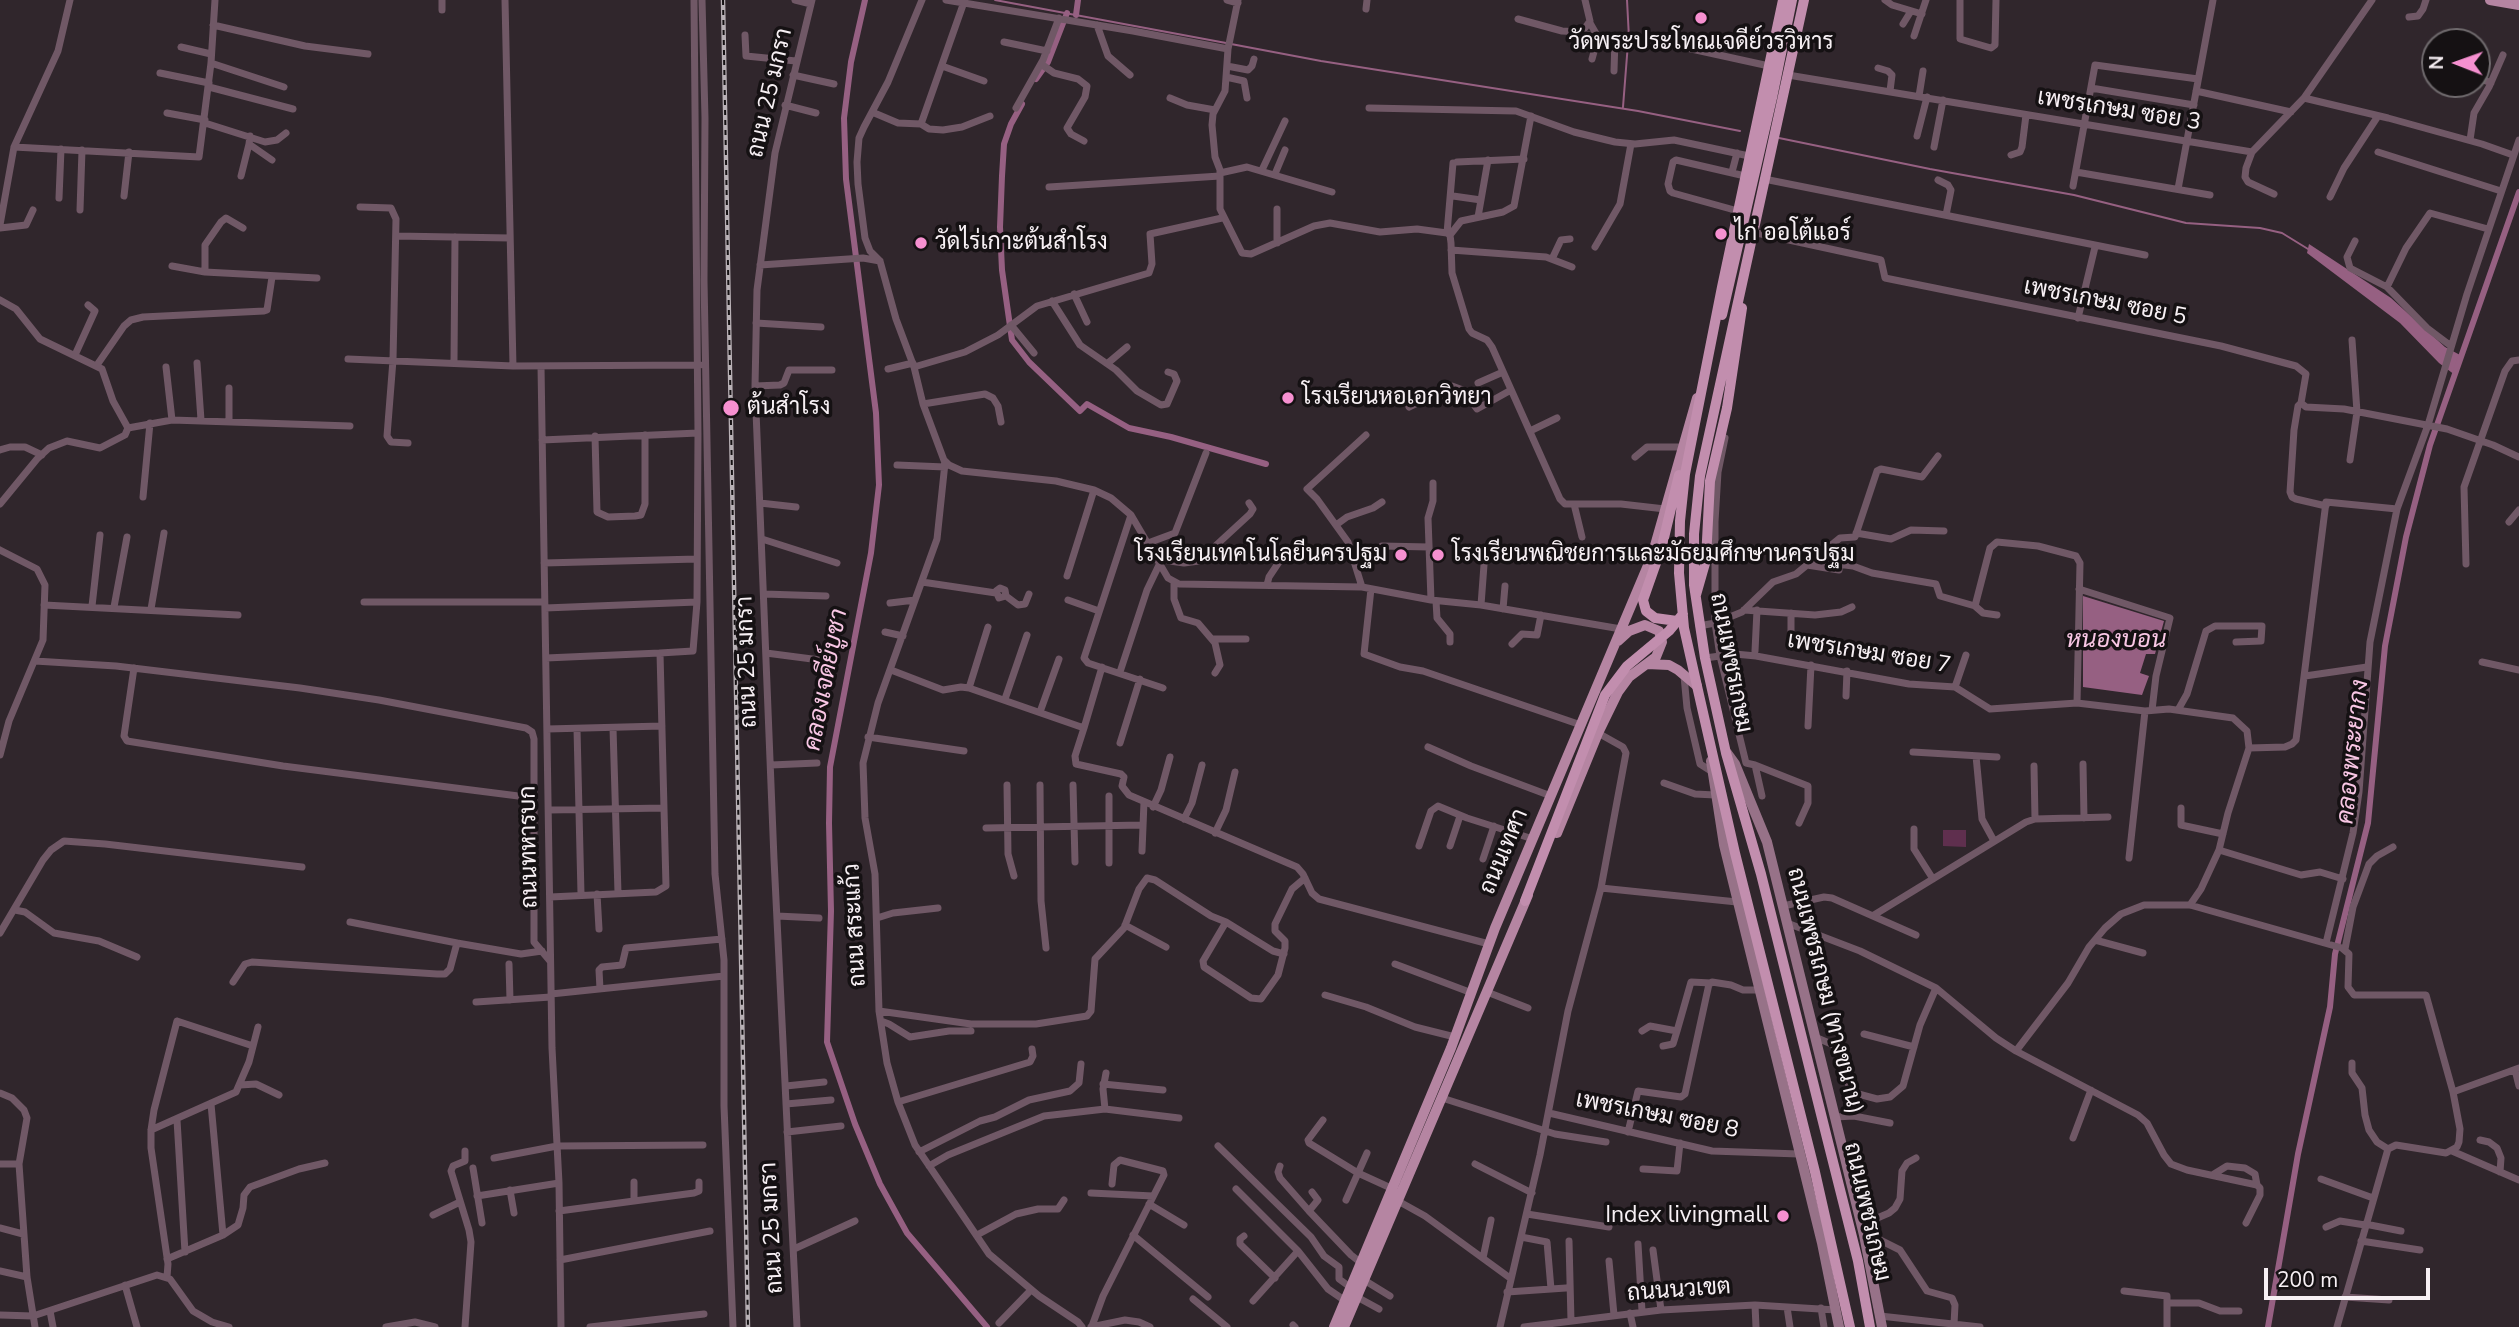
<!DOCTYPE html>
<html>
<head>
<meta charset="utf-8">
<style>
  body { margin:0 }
  #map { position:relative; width:2519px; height:1327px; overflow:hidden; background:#30262c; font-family:"Nunito Sans",sans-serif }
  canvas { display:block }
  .north { position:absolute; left:2421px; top:28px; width:70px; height:70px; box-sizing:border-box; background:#151113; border:2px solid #6f6a6d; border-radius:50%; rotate:271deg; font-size:19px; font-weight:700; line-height:28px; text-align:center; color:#f7f0f4 }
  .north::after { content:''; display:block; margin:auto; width:24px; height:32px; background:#f690d0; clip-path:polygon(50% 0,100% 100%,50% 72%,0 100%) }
  .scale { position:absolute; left:2264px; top:1268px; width:166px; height:32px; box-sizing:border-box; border:4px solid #f7f0f4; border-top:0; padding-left:9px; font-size:21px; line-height:24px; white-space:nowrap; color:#f7f0f4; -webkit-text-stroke:5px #151113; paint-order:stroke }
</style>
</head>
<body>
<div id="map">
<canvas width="2519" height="1327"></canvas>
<div class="north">N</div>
<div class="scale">200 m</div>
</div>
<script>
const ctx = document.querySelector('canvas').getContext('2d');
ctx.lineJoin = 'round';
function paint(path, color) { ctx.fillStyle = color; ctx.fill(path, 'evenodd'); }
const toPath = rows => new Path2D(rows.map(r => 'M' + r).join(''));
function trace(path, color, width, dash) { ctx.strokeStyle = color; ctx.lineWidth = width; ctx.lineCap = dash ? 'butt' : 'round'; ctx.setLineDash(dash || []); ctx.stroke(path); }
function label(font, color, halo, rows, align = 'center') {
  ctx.font = font + ' "Nunito Sans",Sarabun,sans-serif'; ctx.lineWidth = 7; ctx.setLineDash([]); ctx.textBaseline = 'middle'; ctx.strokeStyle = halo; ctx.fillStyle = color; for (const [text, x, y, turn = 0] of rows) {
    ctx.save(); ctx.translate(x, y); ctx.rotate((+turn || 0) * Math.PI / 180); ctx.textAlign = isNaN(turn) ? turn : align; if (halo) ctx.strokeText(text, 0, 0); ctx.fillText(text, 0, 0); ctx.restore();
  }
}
paint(toPath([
  [1943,830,1966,830,1966,847,1943,846]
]), '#5f2f4e');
paint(toPath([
  [2309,244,2391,298,2445,347,2462,356,2455,375,2439,363,2400,323,2307,253],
  [2083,596,2164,621,2155,654,2146,654,2140,673,2149,676,2142,695,2083,687]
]), '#966082');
trace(toPath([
  [995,0,1226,43],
  [1627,0,1629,38],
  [1231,44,1321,61,1638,111,1740,131],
  [1623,107,1628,43],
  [1779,138,1930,169,2074,195,2186,223,2260,228,2282,233,2308,249]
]), '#966082', 2);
trace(toPath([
  [865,0,851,62,844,118,846,179,876,413,879,485,871,553,830,767,829,823,831,911,827,1042,855,1124,880,1184,907,1233,987,1327],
  [1076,15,1078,0],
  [1036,79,1048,62,1067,13],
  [1022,104,1011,124,1004,144,1002,176,1000,227,1002,270,1012,340,1029,362,1080,411,1087,404,1129,428,1171,437,1266,464],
  [2268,1327,2298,1154,2330,1007,2335,954,2368,823,2385,646,2406,537,2430,445,2519,192]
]), '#966082', 6);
trace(toPath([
  [505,0,513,366],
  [702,0,705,118,704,280,715,874,724,960,724,1106,733,1327],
  [795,0,811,4],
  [922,0,888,82,864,127,859,138,857,162,858,184,865,238,870,251,880,261,896,319,914,367,923,404,945,463,937,539,878,703,863,763,865,818,875,874,879,1011,887,1063,898,1102,915,1145,989,1254,1039,1296,1078,1322,1082,1327],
  [946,0,1133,31,1228,49],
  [1227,0,1238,3],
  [1238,0,1228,49,1225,91,1213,114,1212,125,1215,157,1220,170,1220,209,1242,253,1251,254,1314,226,1330,223,1380,232,1417,229,1447,233,1450,235,1451,243,1452,273,1469,329,1472,333,1487,340,1492,347,1560,499,1565,504,1621,504,1665,509],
  [1885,0,1892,5,1922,14],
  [1960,0,1960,39,1991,48,1995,45,1996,0],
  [1366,9,1367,0],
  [442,10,442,0],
  [2409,17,2418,16,2423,9,2426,0],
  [1518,19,1562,31,1582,32,1590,21,1585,0],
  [1590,23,1598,37,1603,39,1664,43,1769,66],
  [1903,24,1911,11],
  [213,25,305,46,368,54],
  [1097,25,1108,56,1130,75],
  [1580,33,1598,37,1592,59],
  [745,35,746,56,796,61],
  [1914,36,1926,0],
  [1004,42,1047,51],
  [181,47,211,54],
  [211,63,284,87],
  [1041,64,1054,73,1078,79,1087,86,1085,97,1067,128,1071,134,1084,141],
  [942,66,984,81],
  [1227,66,1248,70,1252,66,1254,59],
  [2477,67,2482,51],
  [1878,68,1888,71,1892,75,1890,91],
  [1614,71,1615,39],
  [160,73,209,83],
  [793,75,834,84],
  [1788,75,2252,152,2304,98,2372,0],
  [1226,77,1244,81,1247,98],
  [2477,77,2491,83],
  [209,87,293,109],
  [2091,88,2194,105],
  [2196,91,2291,112],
  [1919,96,1923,71],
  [1170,98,1187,105,1215,110],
  [2304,98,2388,118,2482,144,2513,155],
  [785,105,816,113],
  [1016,108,1043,60,1059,18],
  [1369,108,1516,111,1574,132,1615,142,1635,144,1674,140,1749,156],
  [872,112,898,123,921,124,964,2],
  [167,113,205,120],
  [205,123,265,142,277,140,286,133],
  [921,124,929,129,943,130,962,127,990,116],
  [250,136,249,144,272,160],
  [1917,136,1927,97],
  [2470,140,2474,113,2489,87,2503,55],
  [14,147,58,51,70,0],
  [1934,147,1943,100],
  [2252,152,2246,168,2245,177,2248,182,2274,194],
  [2378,152,2501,191],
  [2011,155,2020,152,2022,147,2026,115],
  [1457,162,1524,159],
  [1262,170,1285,121],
  [1732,172,1737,153],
  [2076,172,2210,195],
  [1220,173,1247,167,1332,192],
  [1275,174,1285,150],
  [241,176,249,144],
  [1764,179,2145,255],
  [1938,180,1948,185,1951,190,1946,215],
  [2073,186,2095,65,2198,79],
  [1049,187,1220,176],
  [2178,189,2213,0],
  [124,196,129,152],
  [1453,196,1481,200],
  [2330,197,2344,168,2378,116],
  [59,198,61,149],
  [360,207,391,208,396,219,393,360,387,436,391,442,408,443],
  [1277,209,1277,243],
  [80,210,82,150],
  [1738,211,1673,193,1670,191,1668,184,1673,162,1676,160,1745,176],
  [1478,217,1488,160],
  [0,225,14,147,199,157,211,63,215,0],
  [0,228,26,225,33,210],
  [1752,232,1881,260,1885,278,2221,346,2296,366,2306,374,2301,403,2306,407,2344,409,2447,429,2493,445,2519,457],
  [1447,233,1453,163],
  [1450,235,1461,221,1503,212,1514,206,1531,116],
  [396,236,510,238],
  [2355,241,2347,257,2350,268,2387,287,2406,248,2430,213,2488,229],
  [1595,247,1620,204,1631,144],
  [1451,250,1546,257,1572,267],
  [1552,259,1561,240,1570,239],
  [760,265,863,258,880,261],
  [172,266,205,272,317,278],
  [205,272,205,245,221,222,226,218,243,228],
  [2387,287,2427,328,2451,346],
  [1074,294,1087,322],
  [0,300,16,309,40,339,102,369,113,401,128,428,125,435,100,448,67,441,49,448,37,459,0,504],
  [1052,301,1080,345,1116,370,1137,391,1161,405,1167,404,1177,381,1174,374,1168,372],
  [2078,318,2095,247],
  [756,323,821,327],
  [1011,325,1034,353],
  [75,355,95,311,88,305],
  [348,359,513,366,700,365],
  [454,362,455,237],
  [197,363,201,420],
  [1108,363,1127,347],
  [97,365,124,326,131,320,143,317,264,311,267,310,272,277],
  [541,366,552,1048,559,1183,561,1327],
  [166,367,172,420],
  [914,367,965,352,998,335,1037,306,1149,273,1152,264,1150,234,1222,218],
  [888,369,913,363],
  [1478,383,1503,372],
  [755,386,780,385,784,383,789,370,832,370],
  [2301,403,2298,406,2294,430,2290,492,2292,497,2296,499,2326,506],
  [923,404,985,394,993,398,998,406,1001,422],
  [1409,407,1452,386,1463,390,1477,409,1511,390],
  [229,421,229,388],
  [128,428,172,420,350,426],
  [1530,431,1557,418],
  [595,436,597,512,608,517,635,516,641,515,645,504,645,435],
  [1725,438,1718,472,1715,522,1715,623,1720,656,1746,763,1755,765,1762,796],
  [542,440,698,433],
  [0,450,10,447,25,447,42,455],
  [1635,457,1647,447,1681,447],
  [2350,460,2357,412,2352,340],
  [945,461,949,465,962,471,1056,481,1094,490,1111,498,1131,515,1168,578,1179,584,1362,587,1431,600,1481,605,1621,629],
  [897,465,945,467],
  [143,497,150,423],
  [760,503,796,507],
  [1574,504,1582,537],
  [1131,515,1084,658,1088,663,1163,688],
  [2509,522,2519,510],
  [1336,525,1347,517,1373,508,1382,502],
  [1856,533,1891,539,1911,530,1944,531],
  [762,539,837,563],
  [1148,543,1175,533,1206,453],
  [1382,546,1429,547],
  [0,550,37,569,45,585,43,640,9,721,0,755],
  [1156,559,1184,563,1199,561,1250,514,1253,509,1249,503],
  [1813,561,1853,566,1872,573,1936,584,1940,596,1975,606,1983,613,1997,615],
  [544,563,697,559],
  [2466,564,2464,487,2505,371,2512,361,2519,360],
  [1807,565,1839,570],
  [1067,576,1094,490],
  [922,582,996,593],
  [1174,582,1174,599,1181,618,1198,623,1215,643,1220,665,1215,673],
  [1267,585,1269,577,1279,562],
  [1362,587,1348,542,1317,499,1307,489,1366,435],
  [1371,589,1364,654,1400,667,1423,671,1581,725],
  [2079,589,2170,618,2156,676,2152,710],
  [764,594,826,596],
  [1006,596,999,598,996,591,1000,588,1005,590,1006,596,1018,605,1025,604,1029,594],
  [1068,600,1099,611],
  [1431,600,1428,518,1433,501,1433,483],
  [1436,601,1437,618,1450,634,1450,642],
  [364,602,544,602],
  [890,603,915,600],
  [44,605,238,615],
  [1481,605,1484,565],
  [92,606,100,535],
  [1975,606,1990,548,1997,542,2038,546,2076,556,2080,563,2077,703],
  [114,607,127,537],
  [545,608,697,602],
  [151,609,164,533],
  [1503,609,1505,586],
  [1744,610,1815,615,1841,612,1852,607],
  [1699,626,1715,623,1742,612,1773,582,1796,574,1840,538,1855,537,1877,471,1881,469,1922,477,1938,456],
  [885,632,903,636],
  [1213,639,1246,639],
  [1512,644,1522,634,1537,635,1541,615],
  [1791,647,1791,613],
  [1755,651,1757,610],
  [766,653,835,662],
  [546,658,660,653],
  [1705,658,1735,654,1756,656,1909,684,1955,687,1990,709,2077,703,2145,711,2169,709,2233,718,2247,731,2249,748,2228,813,2219,850,2201,889,2190,905],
  [35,661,116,666,300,688,379,700,526,728,532,732,534,739,534,942,550,961],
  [2482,662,2519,670],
  [134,668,124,736,127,741,283,766,534,798],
  [891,670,943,690,961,687,969,688,1084,728,1075,756,1076,764,1121,774,1124,777,1122,786,1129,795,1297,867,1303,874,1312,893,1319,899,1489,944],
  [1120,672,1147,590,1159,565],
  [1684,676,1687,708,1700,764,1711,771],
  [2305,676,2367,667],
  [1955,687,1966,655],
  [969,688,988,627],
  [1846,696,1847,671],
  [1005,699,1027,635],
  [2178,710,2187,694,2206,631,2215,626,2262,626,2261,641,2236,642],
  [1040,712,1059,659],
  [1808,726,1811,665],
  [613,728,618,893],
  [1084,728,1102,667],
  [547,729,662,726],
  [577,729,581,894],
  [868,737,964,751],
  [1120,743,1140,679],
  [1428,747,1471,766,1551,796],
  [2249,748,2285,747,2292,744,2296,740,2326,502,2397,509,2428,425,2467,294,2519,140],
  [1913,752,1997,757],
  [1976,756,1982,819,1994,841],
  [2083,764,2084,818],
  [771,765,817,763],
  [1755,765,1808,786,1808,803,1799,823],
  [2034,766,2035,819],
  [1664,783,1695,794,1715,795],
  [1007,785,1008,854,1014,876],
  [1040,785,1041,901,1046,948],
  [1073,785,1075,862],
  [1109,796,1109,863],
  [1153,807,1161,790,1170,757],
  [2181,808,2181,825,2223,834],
  [549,810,664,808],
  [1184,819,1192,803,1202,765],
  [986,828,1142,825],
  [1914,829,1914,849,1933,879],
  [1215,833,1226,810,1235,772],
  [1419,846,1431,811,1438,806,1467,818,1533,839],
  [1450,846,1460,816],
  [2219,850,2301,875,2320,872,2343,879],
  [1142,851,1144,802],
  [2129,858,2145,711],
  [1483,859,1494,826],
  [1601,888,1737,902],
  [597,894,599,929],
  [550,897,656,892,666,886,660,653,693,651,697,602,698,433,694,0],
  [1783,906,1824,897,1832,898,1916,935],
  [15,910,25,912,54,933,99,941,137,957],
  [1874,915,2026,822,2035,819,2108,817],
  [777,916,819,918],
  [877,918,893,913,938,908],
  [350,922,457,943],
  [1226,922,1203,961,1204,967,1251,998,1261,999,1278,975,1285,948,1285,941,1275,931,1275,924,1292,889,1305,878],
  [1787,923,1860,951,1936,988,1996,1038,2016,1051,2138,1115,2147,1123,2164,1155,2171,1164,2187,1170,2257,1185,2260,1188,2260,1195,2246,1223],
  [1125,925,1166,947],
  [0,933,43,860,51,850,64,841,105,844,302,867],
  [2095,940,2143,953],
  [2326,943,2353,833,2359,792,2370,642,2397,509],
  [2345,949,2353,907,2369,864,2377,856,2393,847],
  [509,964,510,1000],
  [1395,964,1472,993],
  [233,982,245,964,252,962,437,974,445,974,450,969,457,943,521,954,542,951],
  [600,989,599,970,602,967,622,965,626,948,722,939],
  [1487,992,1528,1008],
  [551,994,724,976],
  [1325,995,1366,1007,1415,1027,1455,1037],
  [476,1002,551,997],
  [879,1011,971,1024,1036,1024,1087,1016,1091,1011,1095,959,1124,928,1139,889,1147,878,1155,880,1211,916,1226,922,1273,951,1284,954],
  [881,1021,889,1024,910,1037,949,1031,971,1031],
  [1642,1031,1650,1026,1677,1031,1691,982,1711,983],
  [1864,1034,1914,1047],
  [1815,1037,1836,1046,1851,1092,1877,1099,1890,1097,1903,1086,1920,1025,1936,988],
  [1663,1046,1673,1044,1677,1031],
  [2016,1051,2068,983,2089,947,2105,928,2121,914,2144,905,2190,905,2342,948,2349,954,2348,987,2354,995,2426,995,2453,1092,2460,1129,2459,1142,2457,1147,2446,1153,2396,1145,2388,1149,2337,1327],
  [2352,1063,2352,1073,2362,1088,2365,1115,2369,1130,2377,1142,2388,1149],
  [2515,1070,2519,1086],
  [1103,1084,1163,1090],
  [240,1085,256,1084,279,1095],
  [786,1086,824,1082],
  [2453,1092,2519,1068],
  [0,1093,12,1098,24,1110,27,1118,19,1164,27,1277,35,1327],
  [1442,1098,1555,1134,1606,1142],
  [898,1102,1030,1062,1033,1056,1032,1049],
  [211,1104,223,1235],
  [786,1104,831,1100],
  [1105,1109,1103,1089,1106,1073],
  [1549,1113,1712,1151,1799,1154],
  [1835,1117,1854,1116,1890,1123],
  [177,1120,185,1252],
  [1323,1120,1308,1140,1309,1143,1358,1173,1393,1189],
  [151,1130,236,1092,249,1062,258,1027],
  [787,1132,841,1126],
  [1628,1132,1638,1091,1681,1097,1685,1094,1709,984,1712,982,1731,985,1743,990,1758,990],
  [2073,1138,2091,1090],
  [2480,1140,2489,1142,2497,1148,2501,1158,2500,1172],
  [1218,1146,1311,1237,1324,1256,1339,1267,1339,1279,1350,1287],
  [2452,1151,2519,1180],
  [919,1152,980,1121,995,1117,1029,1100,1070,1091,1079,1083,1081,1064],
  [494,1158,557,1146,703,1145],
  [0,1164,19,1164],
  [1475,1164,1532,1193],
  [929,1166,948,1155,1044,1116,1105,1109,1179,1118],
  [1280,1166,1278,1172,1280,1178,1309,1211],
  [473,1168,482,1223],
  [1643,1169,1677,1171,1680,1143],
  [2214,1174,2227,1166,2245,1168,2255,1174,2257,1185],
  [2321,1179,2373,1198],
  [1236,1189,1298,1251,1328,1289,1344,1300],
  [510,1190,514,1213],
  [1312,1192,1318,1200,1309,1211,1351,1255,1360,1262],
  [1091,1193,1153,1196],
  [477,1196,559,1183],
  [1346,1200,1367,1153],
  [634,1201,634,1182],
  [1398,1201,1425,1216,1510,1278],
  [1149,1204,1184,1225],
  [559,1211,694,1193,699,1191,699,1182],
  [1527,1214,1609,1227],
  [433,1215,460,1202],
  [1868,1222,1889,1213,1895,1208,1900,1199,1902,1171,1907,1163,1916,1158],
  [1870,1222,1876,1238,1900,1250,1927,1291,1952,1298,1955,1305,1954,1324],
  [2365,1224,2401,1231],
  [2326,1227,2340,1221,2365,1225],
  [0,1228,23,1234],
  [977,1235,1016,1214,1038,1209,1058,1209,1064,1200],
  [1133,1235,1208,1297],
  [1244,1236,1240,1239,1240,1244,1275,1278],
  [1521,1237,1547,1242,1551,1289],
  [1569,1241,1571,1321],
  [2361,1241,2420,1250],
  [1638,1244,1642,1311],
  [794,1249,855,1221],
  [1653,1250,1661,1310],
  [1483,1258,1491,1220],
  [167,1259,223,1235,238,1225,243,1208,244,1195,250,1187,299,1169,325,1163],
  [560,1260,710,1231],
  [1609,1261,1614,1315],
  [0,1271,27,1277],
  [167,1277,168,1264,151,1148,151,1130,154,1110,177,1021,253,1046],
  [1364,1280,1390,1296],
  [125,1285,137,1327],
  [2124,1291,2167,1296,2167,1327],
  [1507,1292,1566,1288],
  [1357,1297,1379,1309],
  [2345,1297,2389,1300],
  [1193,1299,1227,1327],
  [1253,1301,1298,1251],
  [2168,1303,2199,1303,2220,1311,2239,1311],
  [1755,1305,1756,1327],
  [1787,1307,1790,1327],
  [1821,1308,1824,1327],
  [50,1311,53,1327],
  [1630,1313,1633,1327],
  [0,1315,33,1316,157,1275,170,1279,193,1311,212,1322,229,1327],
  [1880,1316,1980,1327],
  [999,1323,1031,1290],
  [1293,1325,1295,1327],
  [1092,1326,1103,1296,1164,1175,1163,1171,1120,1160,1114,1165,1112,1184],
  [386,1327,415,1322,435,1327],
  [465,1327,471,1242,469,1230,451,1171,453,1166,465,1161,465,1151],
  [590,1327,704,1314],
  [797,1327,774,859,755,386,757,290,775,153,812,0],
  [1091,1327,1125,1320,1139,1322,1150,1327],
  [1500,1327,1540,1155,1568,1011,1601,888,1626,753,1623,747,1598,733],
  [1524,1327,1661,1310,1755,1305,1836,1310]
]), '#705866', 7);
trace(toPath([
  [1727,753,1735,764,1767,842,1864,1235,1882,1327],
  [1711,761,1724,845,1822,1243,1839,1327]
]), '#977288', 10);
trace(toPath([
  [2490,0,2519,5],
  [1647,664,1669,665,1678,670,1697,686],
  [1557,833,1598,733,1618,692,1629,677,1656,657,1662,642,1659,631,1645,625,1629,631,1618,641],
  [1334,1327,1451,1048,1495,928,1652,556,1697,398],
  [1344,1327,1528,895]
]), '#b585a2', 10);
trace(toPath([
  [1783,0,1722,287,1685,474,1680,521,1679,573,1684,628,1697,686,1735,853,1815,1172,1850,1327],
  [1804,0,1700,476,1694,534,1694,585,1705,658,1726,753,1761,874,1826,1134,1858,1261,1870,1327],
  [1722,315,1772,98,1792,0],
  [1696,595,1706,560,1710,481,1727,408,1742,308],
  [1677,621,1655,618,1646,611,1643,600,1662,546,1679,475],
  [1525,901,1605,695,1627,666,1669,631,1683,614]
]), '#c28eae', 10);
const rail = toPath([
  [723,0,748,1327]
]);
trace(rail, '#b8b0b5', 4.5);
trace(rail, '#151113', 2, [5]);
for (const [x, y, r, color] of [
  [1701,18,7,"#f690d0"],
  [1721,234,7,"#f690d0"],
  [921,243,7,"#f690d0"],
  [1288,398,7,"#f690d0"],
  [731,408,9,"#f690d0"],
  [1401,555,7,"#f690d0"],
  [1438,555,7,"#f690d0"],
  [1783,1216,7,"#f690d0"]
]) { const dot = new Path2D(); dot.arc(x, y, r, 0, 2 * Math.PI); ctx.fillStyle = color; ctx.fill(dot); trace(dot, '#151113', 2.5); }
label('23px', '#f7f0f4', '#151113', [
  ["วัดพระประโทณเจดีย์วรวิหาร",1701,43,"center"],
  ["ไก่ ออโต้แอร์",1735,234],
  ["วัดไร่เกาะต้นสำโรง",935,243],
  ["โรงเรียนหอเอกวิทยา",1302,398],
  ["ต้นสำโรง",747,408],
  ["โรงเรียนเทคโนโลยีนครปฐม",1387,555,"right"],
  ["โรงเรียนพณิชยการและมัธยมศึกษานครปฐม",1452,555],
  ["Index livingmall",1769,1216,"right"]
], 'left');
label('23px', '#f7f0f4', '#151113', [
  ["ถนน 25 มกรา",771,93,-77],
  ["เพชรเกษม ซอย 3",2119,111,9],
  ["เพชรเกษม ซอย 5",2105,303,11],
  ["เพชรเกษม ซอย 7",1869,654,9],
  ["ถนน 25 มกรา",748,662,-92],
  ["ถนนเพชรเกษม",1730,663,79],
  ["ถนนทหารบก",530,847,-91],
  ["ถนนเทศา",1505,852,-67],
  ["ถนน สระแก้ว",856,925,-93],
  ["ถนนเพชรเกษม (ทางขนาน)",1824,991,76],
  ["เพชรเกษม ซอย 8",1657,1116,11],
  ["ถนนเพชรเกษม",1866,1212,77],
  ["ถนน 25 มกรา",773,1228,-93],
  ["ถนนนวเขต",1679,1291,-4]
]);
label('italic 24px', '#f9c7e5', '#151113', [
  ["หนองบอน",2116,641],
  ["คลองเจดีย์บูชา",827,680,-79],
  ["คลองพระยากง",2354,752,-84]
]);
</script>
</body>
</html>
